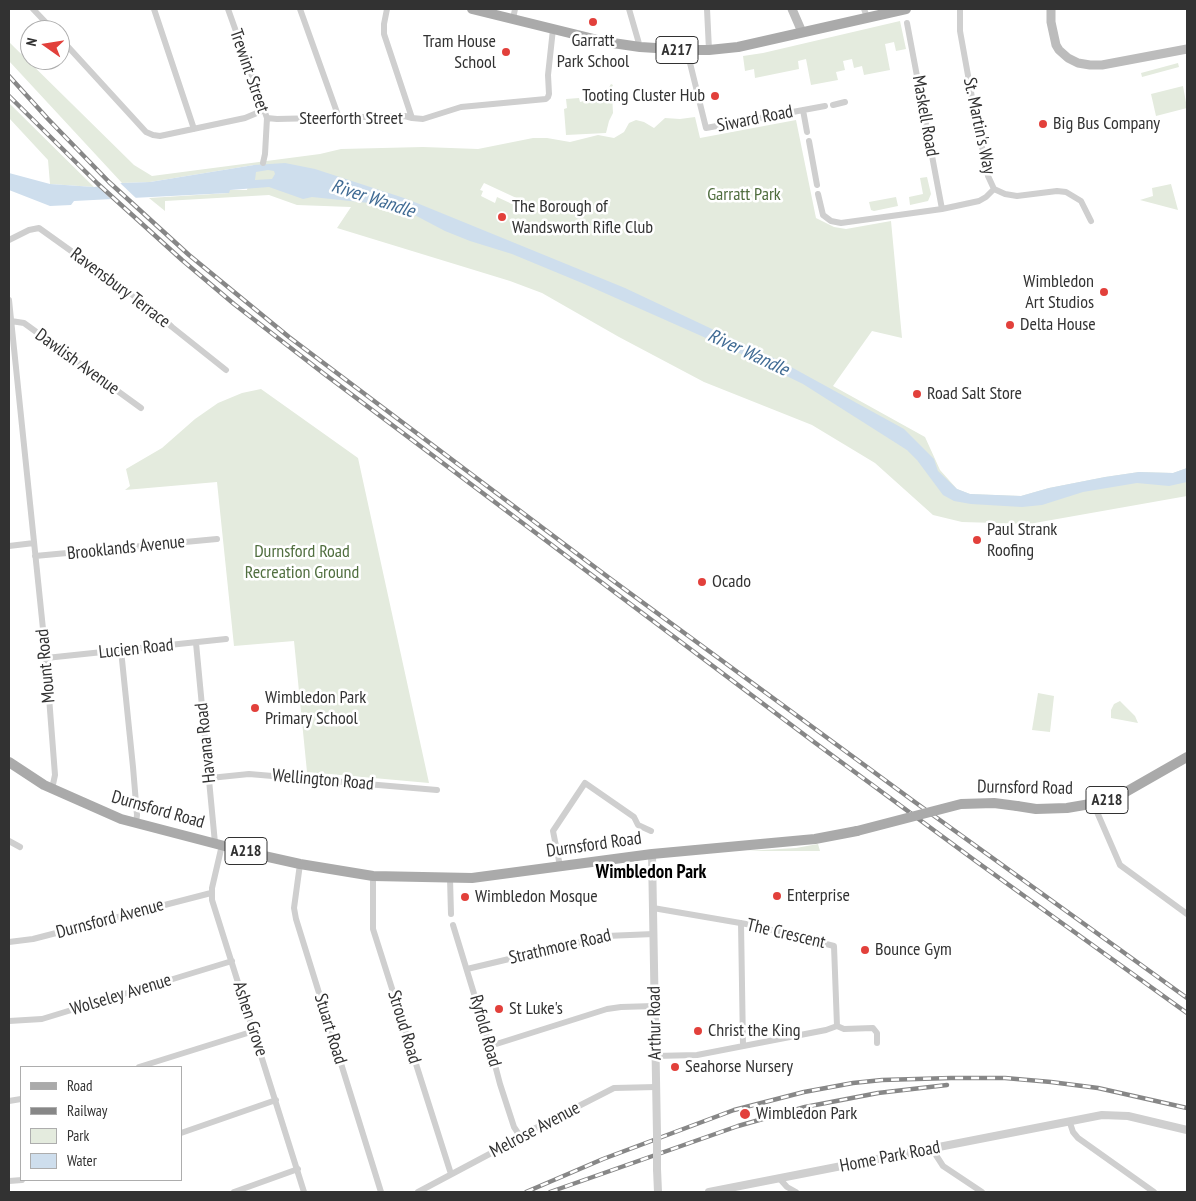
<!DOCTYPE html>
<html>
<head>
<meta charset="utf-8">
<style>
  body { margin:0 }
  #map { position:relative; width:1196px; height:1201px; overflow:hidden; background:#fff; font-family:"PT Sans Narrow",sans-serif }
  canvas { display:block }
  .frame { position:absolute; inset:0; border:10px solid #323232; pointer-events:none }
  .legend { position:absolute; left:20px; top:1066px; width:162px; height:115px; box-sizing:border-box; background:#fff; border:1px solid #adadad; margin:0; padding:6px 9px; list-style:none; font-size:15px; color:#323232 }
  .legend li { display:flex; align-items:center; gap:10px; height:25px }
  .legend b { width:25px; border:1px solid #adadad }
  .north { position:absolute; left:20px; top:20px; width:50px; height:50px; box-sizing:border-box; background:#fff; border:1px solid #adadad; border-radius:50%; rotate:283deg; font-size:14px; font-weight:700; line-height:20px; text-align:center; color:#323232 }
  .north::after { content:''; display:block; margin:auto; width:18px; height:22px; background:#e2403b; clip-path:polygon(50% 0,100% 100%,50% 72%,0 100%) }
</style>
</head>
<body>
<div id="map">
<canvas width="1196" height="1201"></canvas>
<div class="frame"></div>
<ul class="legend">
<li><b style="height:6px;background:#aaa"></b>Road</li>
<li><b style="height:6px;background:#878787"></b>Railway</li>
<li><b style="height:14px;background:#e4ebde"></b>Park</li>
<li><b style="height:14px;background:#cedeed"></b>Water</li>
</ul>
<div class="north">N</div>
</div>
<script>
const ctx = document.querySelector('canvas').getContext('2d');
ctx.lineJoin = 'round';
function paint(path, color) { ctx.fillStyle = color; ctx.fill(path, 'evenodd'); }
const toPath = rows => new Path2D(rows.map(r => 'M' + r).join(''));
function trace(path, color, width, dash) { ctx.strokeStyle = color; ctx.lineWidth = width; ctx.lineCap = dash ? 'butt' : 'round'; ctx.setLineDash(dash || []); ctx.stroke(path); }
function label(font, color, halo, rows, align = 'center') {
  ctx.font = font + ' "PT Sans Narrow",sans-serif'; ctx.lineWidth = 5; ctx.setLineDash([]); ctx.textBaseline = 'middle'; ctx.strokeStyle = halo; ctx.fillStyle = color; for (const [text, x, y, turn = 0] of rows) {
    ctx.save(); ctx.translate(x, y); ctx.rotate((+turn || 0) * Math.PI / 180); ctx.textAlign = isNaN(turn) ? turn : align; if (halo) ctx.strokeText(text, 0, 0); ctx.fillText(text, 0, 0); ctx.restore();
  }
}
paint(toPath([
  [900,21,906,49,896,51,894,42,885,44,890,70,864,75,862,66,854,68,852,59,843,61,845,70,836,72,838,80,811,85,806,59,798,61,799,69,755,78,754,69,745,71,743,56,763,53],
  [9,42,134,165,152,176,320,154,341,149,423,147,478,149,533,138,547,138,570,142,598,135,614,138,624,132,629,123,636,120,644,122,654,128,665,118,680,119,695,117,700,138,796,120,816,218,834,227,846,229,891,221,902,338,872,331,833,386,925,437,940,470,957,489,970,494,1021,496,1049,488,1105,477,1139,472,1173,473,1187,468,1187,496,1029,524,962,522,933,515,875,463,812,425,704,382,619,337,542,293,510,281,337,228,351,207,297,205,269,195,165,201,165,211,149,198,229,193,229,190,247,190,254,165,150,182,122,183,9,61],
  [484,183,525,202,523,209,497,197,495,203,481,196,483,191,480,190],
  [1178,63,1179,67,1142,77,1141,73],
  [611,84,613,85,610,91,612,95,613,113,609,121,606,133,566,135,564,109,567,108,566,99,579,98,580,102,592,99,600,103],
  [1183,86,1187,108,1156,116,1151,94],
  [9,103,94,187,50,184,48,160,9,118],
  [927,177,931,194,928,201,910,205,909,197,923,194,920,178],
  [1171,184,1178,210,1140,200,1153,196,1152,188],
  [896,197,898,206,874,211,871,210,869,202],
  [261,389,358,458,429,783,307,772,294,641,234,646,217,482,125,490,130,486,126,469,162,448,195,419,218,403,242,393],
  [1038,693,1054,696,1050,732,1032,730],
  [1120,701,1135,716,1138,723,1111,718,1111,710,1114,704],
  [818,844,820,851,747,851,796,848]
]), '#e4ebde');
paint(toPath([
  [285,163,315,169,407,199,625,288,782,362,904,429,934,459,938,471,957,489,970,494,1021,496,1049,488,1105,477,1139,472,1173,473,1187,468,1187,482,1169,486,1137,483,1083,492,1042,505,1022,507,971,504,954,501,943,495,917,460,907,450,803,384,733,350,582,283,512,254,470,241,445,231,407,211,379,204,312,197,303,199,269,187,230,190,229,193,74,201,71,205,50,206,9,190,9,173,50,184,94,187,122,183,150,182,254,165],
  [268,170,274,171,275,174,272,179,255,180,256,172]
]), '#cedeed');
paint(toPath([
  [118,181,139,201,114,202,95,184]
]), '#fff');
trace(toPath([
  [33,9,53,30],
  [154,9,194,129],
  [228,9,267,118,265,154,263,163],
  [300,9,339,118],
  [629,9,640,47],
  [707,9,709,50],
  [864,9,867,17],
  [960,9,960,31,973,103,988,176,994,189,1005,194,1017,196,1057,191,1066,192,1081,201,1091,221],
  [513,19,515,9],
  [907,23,942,209],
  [60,38,146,132,153,135,160,136,245,118,264,110],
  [688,50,690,63,706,128,825,106],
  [833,105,845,102],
  [803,110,807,132],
  [267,118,277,119,405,116,412,118,384,34,384,24,387,9],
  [412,118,423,119,461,107,546,99,548,97,549,94,548,75,553,29],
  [809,141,817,185],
  [818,194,823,215,831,221,841,223,942,209,979,201,986,197,994,189],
  [9,240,29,230,39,228,155,311,172,327,226,370],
  [9,300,46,658,55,775,52,789],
  [11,321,24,323,141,408],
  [9,546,34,543],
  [35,556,217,539],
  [196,643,215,843],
  [121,650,133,767,137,815,136,823],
  [46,658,226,639],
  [210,778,249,774,437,790],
  [1096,803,1097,812,1120,865,1187,914],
  [9,841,20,847],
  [222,845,212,888,212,900,304,1192],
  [300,864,294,908,296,919,381,1192],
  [560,866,553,831,585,783,634,817,638,825,651,831],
  [373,876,373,929,451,1174],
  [450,878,451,914],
  [653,908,752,925,834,946,837,1026,826,1030,697,1055,655,1056],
  [741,923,743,1046],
  [453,925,490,1046,500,1084,514,1127,520,1136],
  [9,942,33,939,211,893],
  [467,969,606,936,654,934],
  [9,1021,42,1019,232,961],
  [837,1026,844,1029,873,1028,877,1033,877,1043],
  [490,1046,607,1009,621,1007,654,1006],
  [139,1067,254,1031],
  [9,1101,21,1099],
  [1070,1123,1073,1132,1078,1138,1154,1192],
  [181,1133,276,1100],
  [932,1149,943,1166,982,1192],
  [779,1178,787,1187,796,1192],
  [9,1181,22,1180],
  [234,1192,298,1169],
  [418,1192,514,1141,520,1136,614,1088,656,1087]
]), '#cfcfcf', 6);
trace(toPath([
  [652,854,657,1135],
  [657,1169,658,1192],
  [709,1192,1102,1115,1128,1116,1187,1130]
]), '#cfcfcf', 8);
trace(toPath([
  [792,9,802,32],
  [1051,9,1051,22,1056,45,1059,50,1068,58,1078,63,1090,65,1102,65,1187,49]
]), '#bcbcbc', 9);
trace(toPath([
  [472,9,606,42,640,47,688,50,709,50,738,47,906,9],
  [9,762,44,785,121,819,255,854,300,864,373,876,472,878,652,854,815,839,857,831],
  [1017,806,1036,809,1067,808,1096,803,1117,797,1187,757]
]), '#aaa', 10);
const rail = toPath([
  [9,76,48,119,109,182,189,255,289,337,608,577,912,800,1187,998],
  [9,96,98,184,182,260,234,304,323,373,814,742,977,862,1187,1013],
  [526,1192,603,1159,734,1110,804,1092,853,1083,882,1080,951,1078,1005,1078,1051,1082,1098,1088,1187,1108],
  [550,1192,738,1126,805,1107,878,1093,947,1085]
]);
trace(rail, '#878787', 4.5);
trace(rail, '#fff', 2.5, [8]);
trace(toPath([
  [657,1135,657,1169]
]), '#cfcfcf', 8);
trace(toPath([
  [857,831,961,804,994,803,1017,806]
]), '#aaa', 10);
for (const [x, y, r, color] of [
  [593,22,5,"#e2403b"],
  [506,52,5,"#e2403b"],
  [715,96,5,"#e2403b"],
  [1043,124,5,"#e2403b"],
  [502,217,5,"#e2403b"],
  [1104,292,5,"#e2403b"],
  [1010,325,5,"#e2403b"],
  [917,394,5,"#e2403b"],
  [977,540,5,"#e2403b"],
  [702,582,5,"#e2403b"],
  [255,708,5,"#e2403b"],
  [777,896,5,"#e2403b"],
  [465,897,5,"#e2403b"],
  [865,950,5,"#e2403b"],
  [499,1009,5,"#e2403b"],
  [698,1031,5,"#e2403b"],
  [675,1067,5,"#e2403b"],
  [745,1114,6,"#e2403b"]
]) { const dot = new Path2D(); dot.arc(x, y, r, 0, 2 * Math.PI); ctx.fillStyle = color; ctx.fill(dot); trace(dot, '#fff', 2); }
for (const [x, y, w] of [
  [677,50,42],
  [1107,800,42],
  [246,851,42]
]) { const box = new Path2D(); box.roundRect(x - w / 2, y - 13.5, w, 27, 4); ctx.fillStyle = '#fff'; ctx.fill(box); trace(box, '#323232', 1); }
label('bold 16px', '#323232', null, [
  ["A217",677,50],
  ["A218",1107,800],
  ["A218",246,851]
]);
label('18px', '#323232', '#fff', [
  ["Garratt",593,41,"center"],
  ["Park School",593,62,"center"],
  ["Tram House",496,42,"right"],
  ["School",496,63,"right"],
  ["Tooting Cluster Hub",705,96,"right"],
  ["Big Bus Company",1053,124],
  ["The Borough of",512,207],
  ["Wandsworth Rifle Club",512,228],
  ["Wimbledon",1094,282,"right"],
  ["Art Studios",1094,303,"right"],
  ["Delta House",1020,325],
  ["Road Salt Store",927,394],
  ["Paul Strank",987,530],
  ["Roofing",987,551],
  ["Ocado",712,582],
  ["Wimbledon Park",265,698],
  ["Primary School",265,719],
  ["Enterprise",787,896],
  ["Wimbledon Mosque",475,897],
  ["Bounce Gym",875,950],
  ["St Luke's",509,1009],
  ["Christ the King",708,1031],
  ["Seahorse Nursery",685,1067],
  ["Wimbledon Park",756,1114]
], 'left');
label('18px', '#323232', '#fff', [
  ["Trewint Street",249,71,71],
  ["Maskell Road",925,116,80],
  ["Steerforth Street",351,119],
  ["Siward Road",755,119,-11],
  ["St. Martin's Way",979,126,78],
  ["Ravensbury Terrace",120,288,37],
  ["Dawlish Avenue",77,362,36],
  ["Brooklands Avenue",126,548,-6],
  ["Lucien Road",136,649,-6],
  ["Mount Road",46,666,-95],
  ["Havana Road",206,743,-96],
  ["Wellington Road",323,780,5],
  ["Durnsford Road",1025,788,1],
  ["Durnsford Road",158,810,16],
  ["Durnsford Road",594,845,-8],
  ["Durnsford Avenue",110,919,-15],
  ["The Crescent",786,934,13],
  ["Strathmore Road",560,947,-13],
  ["Wolseley Avenue",121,995,-17],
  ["Ashen Grove",250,1019,72],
  ["Arthur Road",655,1023,-91],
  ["Stroud Road",404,1027,73],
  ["Stuart Road",330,1029,73],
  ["Ryfold Road",485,1031,74],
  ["Melrose Avenue",535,1130,-28],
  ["Home Park Road",890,1157,-11]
]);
label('18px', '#506e3f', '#fff', [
  ["Garratt Park",744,195],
  ["Durnsford Road",302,552],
  ["Recreation Ground",302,573]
]);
label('italic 19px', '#406b94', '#fff', [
  ["River Wandle",373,199,18],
  ["River Wandle",748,353,25]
]);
label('bold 19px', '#000', '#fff', [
  ["Wimbledon Park",651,873]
]);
</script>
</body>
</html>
